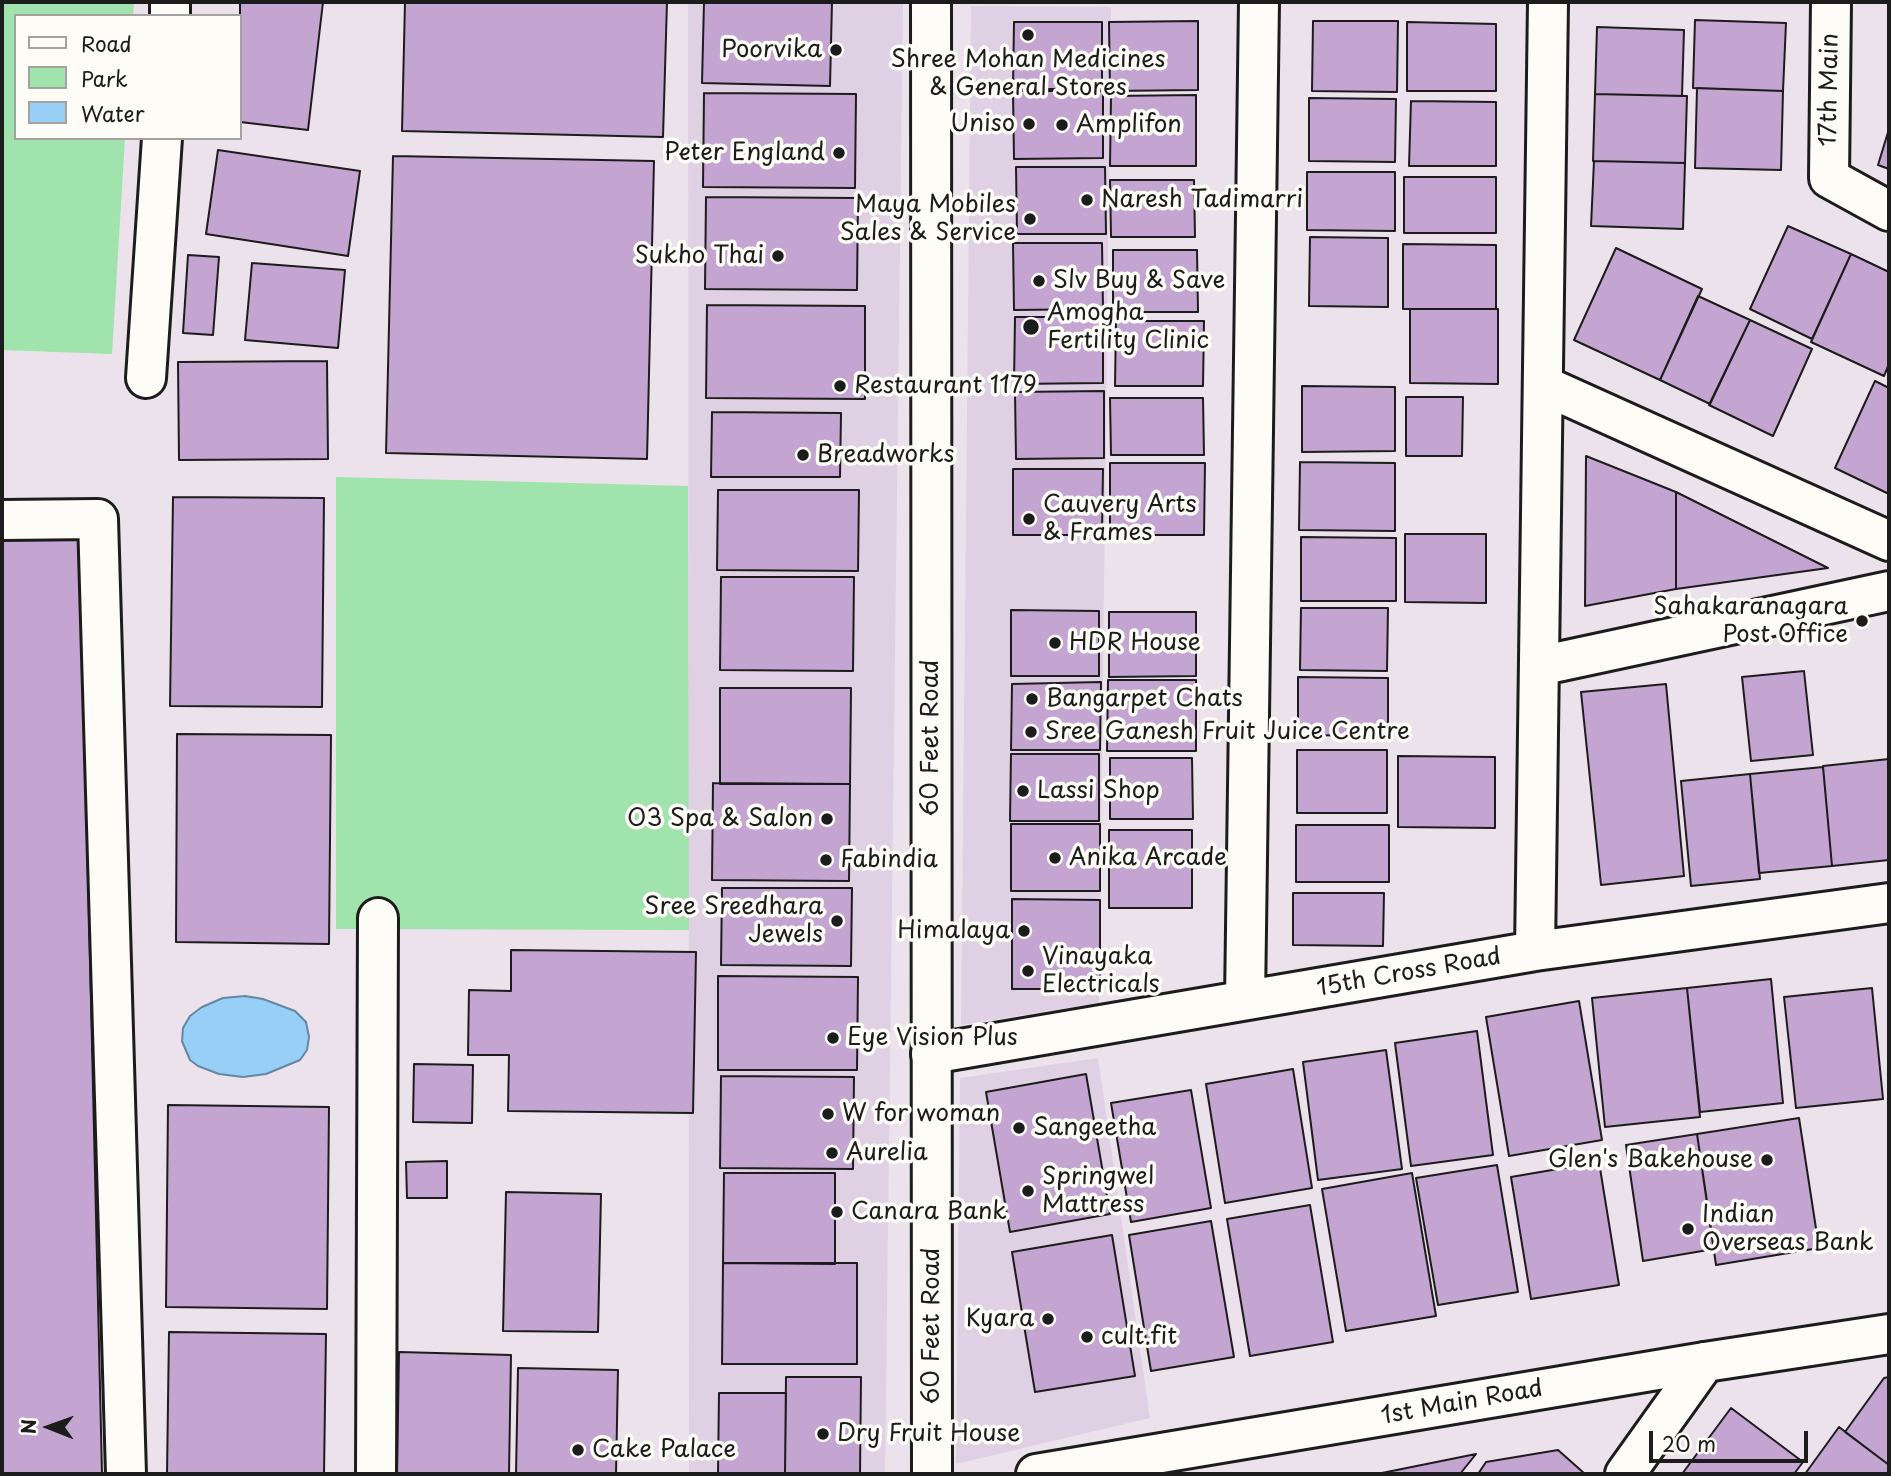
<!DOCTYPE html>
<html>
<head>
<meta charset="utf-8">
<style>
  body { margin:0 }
  #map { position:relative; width:1891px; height:1476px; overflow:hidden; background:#ece2ec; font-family:"Playpen Sans",sans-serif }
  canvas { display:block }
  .frame { position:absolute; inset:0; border:4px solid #1c1c1c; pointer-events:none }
  .legend { position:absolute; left:14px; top:14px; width:228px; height:126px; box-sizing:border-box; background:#fdfcf7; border:2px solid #a3a29f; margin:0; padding:9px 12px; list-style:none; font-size:21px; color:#1c1c1c }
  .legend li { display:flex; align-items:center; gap:14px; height:35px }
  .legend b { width:35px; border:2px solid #a3a29f }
  .north { position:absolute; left:14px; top:1392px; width:70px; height:70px; -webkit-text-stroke:5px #fdfcf7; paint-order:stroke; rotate:271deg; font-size:19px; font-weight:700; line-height:28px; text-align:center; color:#1c1c1c }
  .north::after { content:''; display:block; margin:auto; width:24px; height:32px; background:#1c1c1c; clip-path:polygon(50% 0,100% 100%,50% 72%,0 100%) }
  .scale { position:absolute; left:1649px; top:1431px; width:159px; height:32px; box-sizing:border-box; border:4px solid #1c1c1c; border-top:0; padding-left:9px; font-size:21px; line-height:24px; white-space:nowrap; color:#1c1c1c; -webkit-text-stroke:5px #fdfcf7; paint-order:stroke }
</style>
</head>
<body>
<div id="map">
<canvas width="1891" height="1476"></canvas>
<div class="frame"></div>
<ul class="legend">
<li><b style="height:9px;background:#fdfcf7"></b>Road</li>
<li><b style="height:19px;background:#a0e3ad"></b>Park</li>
<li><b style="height:19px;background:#97cff6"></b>Water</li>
</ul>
<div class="north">N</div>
<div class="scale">20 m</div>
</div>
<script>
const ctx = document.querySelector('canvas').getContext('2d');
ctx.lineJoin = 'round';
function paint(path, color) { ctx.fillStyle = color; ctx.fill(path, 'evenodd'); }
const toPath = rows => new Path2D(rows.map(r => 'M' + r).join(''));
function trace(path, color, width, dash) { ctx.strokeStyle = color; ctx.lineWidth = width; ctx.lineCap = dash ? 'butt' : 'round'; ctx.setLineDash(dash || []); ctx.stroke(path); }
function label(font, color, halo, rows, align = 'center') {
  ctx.font = font + ' "Playpen Sans",sans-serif'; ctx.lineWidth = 7; ctx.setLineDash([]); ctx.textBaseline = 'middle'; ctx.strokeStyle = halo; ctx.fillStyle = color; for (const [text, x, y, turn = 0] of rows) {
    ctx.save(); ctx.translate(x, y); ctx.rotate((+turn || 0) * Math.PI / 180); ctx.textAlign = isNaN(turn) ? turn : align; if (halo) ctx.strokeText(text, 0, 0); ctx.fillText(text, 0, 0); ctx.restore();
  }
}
paint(toPath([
  [688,2,903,2,885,1474,689,1474],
  [971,6,1111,7,1099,1003,961,1025],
  [1098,1058,1150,1418,956,1464,960,1078]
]), '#e0d0e4');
paint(toPath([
  [2,2,134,2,133,16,16,16,16,138,125,138,112,354,2,350],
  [336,477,688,486,689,930,336,929]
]), '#a0e3ad');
const water = toPath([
  [245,996,263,999,295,1011,306,1022,309,1037,307,1050,300,1060,266,1074,243,1077,219,1074,198,1066,190,1060,182,1041,183,1028,190,1016,202,1007,223,998,245,996]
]);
paint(water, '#97cff6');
trace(water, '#66879f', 2);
const building = toPath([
  [240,2,323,2,308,130,240,122,240,2],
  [405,2,667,2,663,137,402,131,405,2],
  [704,2,832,2,830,86,702,83,704,2],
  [1695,20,1786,23,1783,91,1693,88,1695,20],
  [1198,21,1198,90,1110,91,1109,22,1198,21],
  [1313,21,1398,21,1397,92,1312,91,1313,21],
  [1014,22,1102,22,1102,89,1013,89,1014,22],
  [1407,22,1496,24,1496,91,1407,91,1407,22],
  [1597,27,1684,30,1682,96,1595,94,1597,27],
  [1697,88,1783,91,1781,170,1695,168,1697,88],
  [1013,91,1103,91,1103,158,1014,159,1013,91],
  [704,93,856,94,855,188,703,187,704,93],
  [1595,94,1687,96,1685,163,1593,161,1595,94],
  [1196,95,1196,166,1110,166,1111,96,1196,95],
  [1309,98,1396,99,1395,162,1309,161,1309,98],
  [1411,101,1496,102,1496,166,1409,166,1411,101],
  [1889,129,1889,169,1878,165,1889,129],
  [218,150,360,171,348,256,206,234,218,150],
  [393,156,654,161,647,459,386,453,393,156],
  [1594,161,1685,163,1683,229,1591,226,1594,161],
  [1016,167,1105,167,1106,234,1017,234,1016,167],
  [1307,172,1395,172,1395,231,1307,230,1307,172],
  [1404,177,1496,177,1496,233,1404,233,1404,177],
  [1110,180,1194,180,1195,237,1111,237,1110,180],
  [706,197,858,198,857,290,705,289,706,197],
  [1788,226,1851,254,1812,339,1750,309,1788,226],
  [1310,237,1388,238,1388,307,1309,306,1310,237],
  [1013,243,1102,243,1103,309,1014,310,1013,243],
  [1403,244,1496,245,1496,309,1403,309,1403,244],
  [1616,248,1702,289,1660,380,1574,340,1616,248],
  [1113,250,1197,250,1198,312,1113,312,1113,250],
  [1851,254,1889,272,1889,364,1884,376,1811,342,1851,254],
  [188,255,219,257,213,335,183,333,188,255],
  [252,263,345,270,338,348,245,340,252,263],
  [1698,296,1750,320,1710,404,1660,380,1698,296],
  [707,305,865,306,865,399,706,398,707,305],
  [1410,309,1498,309,1498,384,1410,383,1410,309],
  [1015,317,1103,317,1103,383,1014,384,1015,317],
  [1750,320,1812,349,1773,436,1709,405,1750,320],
  [1116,321,1204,321,1203,386,1115,386,1116,321],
  [327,361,328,459,179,460,178,362,327,361],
  [1875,381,1889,388,1889,494,1835,468,1875,381],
  [1302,386,1395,387,1395,451,1302,452,1302,386],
  [1104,391,1104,458,1016,459,1015,392,1104,391],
  [1406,397,1463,397,1462,456,1406,456,1406,397],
  [1110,398,1203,398,1204,455,1111,455,1110,398],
  [712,412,841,413,840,477,711,477,712,412],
  [1586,456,1676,492,1676,589,1585,606,1586,456],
  [1300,462,1395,463,1395,531,1299,530,1300,462],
  [1110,463,1205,463,1204,535,1110,535,1110,463],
  [1013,469,1103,469,1102,535,1013,535,1013,469],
  [718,490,859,490,858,571,717,570,718,490],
  [1676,492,1828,568,1676,589,1676,492],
  [173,497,324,498,322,707,170,706,173,497],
  [80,528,102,1474,2,1474,2,530,80,528],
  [1405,534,1486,534,1486,603,1405,602,1405,534],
  [1301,537,1396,538,1396,601,1301,601,1301,537],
  [721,577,854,577,853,671,720,670,721,577],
  [1301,608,1388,608,1387,671,1300,670,1301,608],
  [1011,610,1099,611,1099,676,1011,676,1011,610],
  [1109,612,1196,612,1196,676,1109,677,1109,612],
  [1804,671,1813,755,1751,761,1742,677,1804,671],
  [1298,677,1388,678,1388,736,1298,735,1298,677],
  [1108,680,1196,680,1196,751,1107,751,1108,680],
  [1101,682,1100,750,1011,750,1012,684,1101,682],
  [1666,684,1684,876,1601,885,1581,692,1666,684],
  [720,688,851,688,850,784,720,784,720,688],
  [177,734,331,735,329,944,176,942,177,734],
  [1297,750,1387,750,1387,813,1297,813,1297,750],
  [1011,754,1099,754,1099,821,1010,821,1011,754],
  [1398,756,1495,757,1495,828,1398,827,1398,756],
  [1110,758,1192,758,1193,819,1110,819,1110,758],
  [1889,759,1889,860,1832,866,1823,766,1889,759],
  [1823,767,1832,866,1759,873,1750,774,1823,767],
  [1750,774,1760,879,1691,886,1681,781,1750,774],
  [713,783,850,784,849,881,712,880,713,783],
  [1011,824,1100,824,1100,891,1011,891,1011,824],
  [1296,825,1389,825,1389,882,1296,882,1296,825],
  [1109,830,1192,830,1192,908,1109,908,1109,830],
  [722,888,852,888,851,966,721,965,722,888],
  [1293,893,1384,893,1383,946,1293,945,1293,893],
  [1012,899,1100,900,1100,989,1012,989,1012,899],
  [511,950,696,952,693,1113,508,1111,509,1055,468,1055,469,990,511,991,511,950],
  [718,976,858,977,857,1070,718,1070,718,976],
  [1771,979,1783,1103,1700,1112,1687,988,1771,979],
  [1687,988,1700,1117,1605,1127,1592,998,1687,988],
  [1872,988,1883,1099,1796,1108,1784,997,1872,988],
  [1579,1001,1602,1140,1509,1156,1486,1017,1579,1001],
  [1477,1031,1493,1155,1411,1166,1395,1043,1477,1031],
  [1386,1050,1402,1169,1318,1180,1303,1062,1386,1050],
  [414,1064,473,1065,472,1123,413,1122,414,1064],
  [1293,1069,1312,1188,1225,1203,1206,1084,1293,1069],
  [1086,1074,1110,1214,1010,1232,986,1092,1086,1074],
  [721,1076,854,1077,853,1169,720,1168,721,1076],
  [1191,1090,1211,1208,1131,1222,1111,1103,1191,1090],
  [168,1105,329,1107,327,1309,166,1307,168,1105],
  [1799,1118,1819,1248,1716,1265,1697,1134,1799,1118],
  [1697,1134,1714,1249,1643,1261,1626,1145,1697,1134],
  [447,1161,447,1198,407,1198,406,1162,447,1161],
  [1599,1162,1619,1285,1531,1299,1511,1177,1599,1162],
  [1497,1165,1518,1292,1438,1305,1416,1178,1497,1165],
  [724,1173,835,1173,835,1264,723,1263,724,1173],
  [1412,1173,1436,1316,1346,1331,1322,1189,1412,1173],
  [506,1192,601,1194,598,1332,503,1331,506,1192],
  [1310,1205,1333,1342,1250,1356,1227,1219,1310,1205],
  [1211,1221,1234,1357,1151,1371,1129,1235,1211,1221],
  [1112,1235,1135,1376,1035,1392,1012,1252,1112,1235],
  [723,1263,857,1263,857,1364,722,1364,723,1263],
  [169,1332,326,1334,324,1474,167,1474,169,1332],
  [399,1352,511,1355,509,1474,397,1473,399,1352],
  [518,1368,618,1370,616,1474,516,1474,518,1368],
  [786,1377,861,1377,860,1474,785,1474,786,1377],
  [1889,1377,1889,1465,1845,1432,1884,1378,1889,1377],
  [719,1393,786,1393,785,1474,718,1474,719,1393],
  [1731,1408,1803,1462,1794,1474,1682,1474,1731,1408],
  [1839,1427,1889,1465,1889,1474,1805,1474,1839,1427],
  [1558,1450,1585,1474,1478,1474,1486,1462,1558,1450],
  [1476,1454,1460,1474,1377,1474,1476,1454]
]);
paint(building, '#c4a5d1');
trace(building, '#1c1c1c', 2);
const minor = toPath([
  [1831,2,1829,178,1889,211],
  [170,16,170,2],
  [146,378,162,138],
  [1543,385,1889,541],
  [2,520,98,519,126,1474],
  [1539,666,1889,591],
  [1535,951,1548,2],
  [1245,1000,1259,2],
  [931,1054,1535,951,1889,903],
  [376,1474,378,918],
  [1625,1474,1705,1362]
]);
const tertiary = toPath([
  [931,2,932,1474],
  [1036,1474,1705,1362,1889,1334]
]);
trace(minor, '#1c1c1c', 44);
trace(tertiary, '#1c1c1c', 44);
trace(minor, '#fdfcf7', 38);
trace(tertiary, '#fdfcf7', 38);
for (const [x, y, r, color] of [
  [1028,35,7,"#1c1c1c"],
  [836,50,7,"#1c1c1c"],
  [1029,124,7,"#1c1c1c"],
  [1062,125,7,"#1c1c1c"],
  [839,153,7,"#1c1c1c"],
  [1087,200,7,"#1c1c1c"],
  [1030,219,7,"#1c1c1c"],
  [778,256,7,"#1c1c1c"],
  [1039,281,7,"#1c1c1c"],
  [1031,327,9,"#1c1c1c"],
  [840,386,7,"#1c1c1c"],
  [803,455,7,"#1c1c1c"],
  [1029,519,7,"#1c1c1c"],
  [1862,621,7,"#1c1c1c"],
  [1055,643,7,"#1c1c1c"],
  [1032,699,7,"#1c1c1c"],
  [1031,732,7,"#1c1c1c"],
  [1023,791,7,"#1c1c1c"],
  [827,819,7,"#1c1c1c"],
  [1055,858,7,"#1c1c1c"],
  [826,860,7,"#1c1c1c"],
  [837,921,7,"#1c1c1c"],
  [1024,931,7,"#1c1c1c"],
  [1028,971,7,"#1c1c1c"],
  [833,1038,7,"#1c1c1c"],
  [828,1114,7,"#1c1c1c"],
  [1019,1128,7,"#1c1c1c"],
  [832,1153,7,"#1c1c1c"],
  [1767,1160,7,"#1c1c1c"],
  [1028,1191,7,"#1c1c1c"],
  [837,1212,7,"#1c1c1c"],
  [1688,1229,7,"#1c1c1c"],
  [1048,1319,7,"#1c1c1c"],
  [1087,1337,7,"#1c1c1c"],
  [823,1434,7,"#1c1c1c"],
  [578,1450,7,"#1c1c1c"]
]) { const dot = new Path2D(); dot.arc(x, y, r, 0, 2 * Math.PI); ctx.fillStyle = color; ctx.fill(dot); trace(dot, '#fdfcf7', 2.5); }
label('24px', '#1c1c1c', '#fdfcf7', [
  ["Poorvika",822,50,"right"],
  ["Shree Mohan Medicines",1028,60,"center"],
  ["& General Stores",1028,88,"center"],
  ["Uniso",1015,124,"right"],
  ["Amplifon",1076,125],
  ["Peter England",825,153,"right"],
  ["Naresh Tadimarri",1101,200],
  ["Maya Mobiles",1016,205,"right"],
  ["Sales & Service",1016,233,"right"],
  ["Sukho Thai",764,256,"right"],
  ["Slv Buy & Save",1053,281],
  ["Amogha",1047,313],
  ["Fertility Clinic",1047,341],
  ["Restaurant 1179",854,386],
  ["Breadworks",817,455],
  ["Cauvery Arts",1043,505],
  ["& Frames",1043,533],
  ["Sahakaranagara",1848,607,"right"],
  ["Post Office",1848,635,"right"],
  ["HDR House",1069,643],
  ["Bangarpet Chats",1046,699],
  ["Sree Ganesh Fruit Juice Centre",1045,732],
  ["Lassi Shop",1037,791],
  ["O3 Spa & Salon",813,819,"right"],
  ["Anika Arcade",1069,858],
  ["Fabindia",840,860],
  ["Sree Sreedhara",823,907,"right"],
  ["Jewels",823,935,"right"],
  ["Himalaya",1010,931,"right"],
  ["Vinayaka",1042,957],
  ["Electricals",1042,985],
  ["Eye Vision Plus",847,1038],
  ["W for woman",842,1114],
  ["Sangeetha",1033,1128],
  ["Aurelia",846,1153],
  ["Glen's Bakehouse",1753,1160,"right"],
  ["Springwel",1042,1177],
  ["Mattress",1042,1205],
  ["Canara Bank",851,1212],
  ["Indian",1702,1215],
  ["Overseas Bank",1702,1243],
  ["Kyara",1034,1319,"right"],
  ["cult.fit",1101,1337],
  ["Dry Fruit House",837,1434],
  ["Cake Palace",592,1450]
], 'left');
label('24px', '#1c1c1c', '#fdfcf7', [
  ["17th Main",1830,90,-89],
  ["60 Feet Road",931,738,-90],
  ["15th Cross Road",1409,973,-10],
  ["60 Feet Road",932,1326,-90],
  ["1st Main Road",1462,1403,-10]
]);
</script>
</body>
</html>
